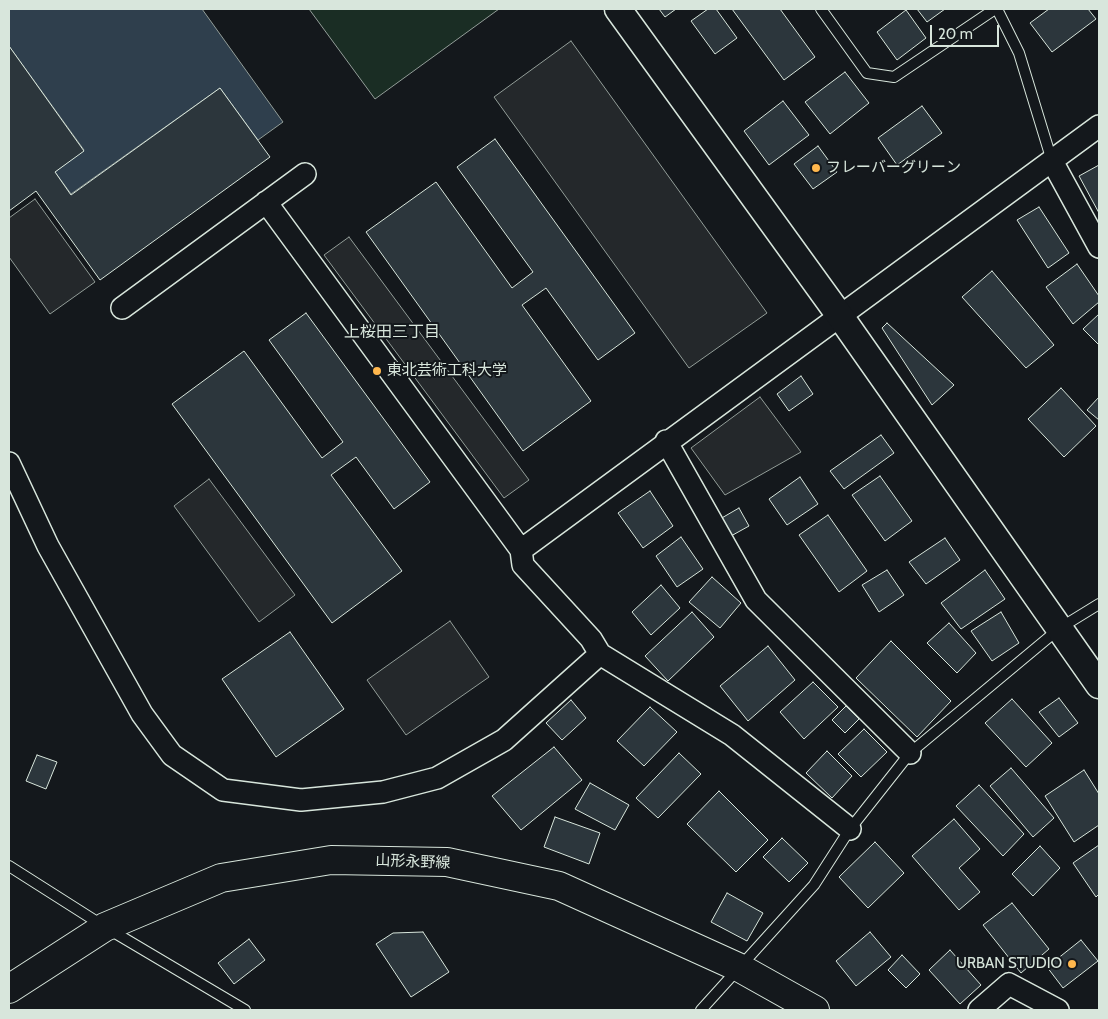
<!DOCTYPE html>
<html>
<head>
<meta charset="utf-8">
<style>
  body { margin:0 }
  #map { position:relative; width:1108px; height:1019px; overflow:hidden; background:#14181c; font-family:Cabin,sans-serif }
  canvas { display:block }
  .frame { position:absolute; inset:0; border:10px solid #d8e6dc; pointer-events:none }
  .scale { position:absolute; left:930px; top:25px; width:69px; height:22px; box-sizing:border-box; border:2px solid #d8e6dc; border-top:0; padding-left:6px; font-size:15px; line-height:18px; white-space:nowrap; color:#d8e6dc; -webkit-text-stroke:4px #14181c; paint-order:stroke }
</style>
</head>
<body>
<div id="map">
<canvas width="1108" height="1019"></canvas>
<div class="frame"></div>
<div class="scale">20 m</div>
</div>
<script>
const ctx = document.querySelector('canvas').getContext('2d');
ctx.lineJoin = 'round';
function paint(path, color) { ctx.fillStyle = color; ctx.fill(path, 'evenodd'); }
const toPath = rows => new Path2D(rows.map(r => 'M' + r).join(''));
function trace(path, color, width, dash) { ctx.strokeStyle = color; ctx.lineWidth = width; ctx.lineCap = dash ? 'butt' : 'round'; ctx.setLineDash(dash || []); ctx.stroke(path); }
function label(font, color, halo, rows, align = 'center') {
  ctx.font = font + ' Cabin,"Noto Sans JP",sans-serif'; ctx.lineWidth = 4; ctx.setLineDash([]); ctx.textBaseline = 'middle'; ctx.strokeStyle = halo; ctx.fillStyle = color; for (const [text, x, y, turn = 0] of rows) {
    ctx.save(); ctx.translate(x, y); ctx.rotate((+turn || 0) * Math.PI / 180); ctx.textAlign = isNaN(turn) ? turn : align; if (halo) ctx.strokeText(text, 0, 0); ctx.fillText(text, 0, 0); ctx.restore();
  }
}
const green = toPath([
  [309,9,499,9,375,99,309,9]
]);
paint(green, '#1a2d24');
trace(green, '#939e99', 1);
const parking = toPath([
  [571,41,767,313,689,368,494,97,571,41],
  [35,199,95,282,50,314,9,257,9,218,35,199],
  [349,237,529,480,504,498,324,255,349,237],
  [760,397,801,452,725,495,691,448,760,397],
  [209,479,295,595,259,622,174,506,209,479],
  [450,621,489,677,406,735,367,680,450,621]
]);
paint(parking, '#24282b');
trace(parking, '#939e99', 1);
const water = toPath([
  [9,9,202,9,283,122,258,140,220,88,71,194,55,172,84,150,9,46,9,9]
]);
paint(water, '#2f3f4d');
trace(water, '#939e99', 1);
const building = toPath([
  [659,9,676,9,665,17,659,9],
  [708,9,716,9,737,38,715,54,691,21,708,9],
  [732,9,780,9,815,57,784,80,732,9],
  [917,9,945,9,927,22,917,9],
  [1049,9,1088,9,1096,19,1052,52,1030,23,1049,9],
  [906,10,926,38,897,60,877,32,906,10],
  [9,46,84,151,55,172,71,195,220,88,270,157,100,280,36,191,9,211,9,46],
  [845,72,869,103,830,134,805,102,845,72],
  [783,101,809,135,769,165,744,131,783,101],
  [922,106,942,133,897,165,878,138,922,106],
  [495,139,635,333,598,360,546,288,522,305,591,401,523,451,366,232,436,182,512,288,533,272,457,167,495,139],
  [818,146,837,172,813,189,794,164,818,146],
  [1099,165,1099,213,1079,176,1099,165],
  [1039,207,1069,253,1048,268,1017,220,1039,207],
  [1077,264,1099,296,1099,302,1073,324,1046,287,1077,264],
  [992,271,1054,345,1026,368,962,297,992,271],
  [306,313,430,482,394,509,356,457,331,475,402,571,332,623,172,404,244,351,322,458,343,442,269,340,306,313],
  [1099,314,1099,345,1083,329,1099,314],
  [887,323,954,385,932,405,882,328,887,323],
  [801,376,813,394,789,411,777,394,801,376],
  [1061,388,1096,426,1064,457,1028,419,1061,388],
  [1099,397,1099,420,1087,410,1099,397],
  [881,435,894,453,844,489,830,471,881,435],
  [880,476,912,521,885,541,852,495,880,476],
  [800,477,818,504,787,525,769,499,800,477],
  [650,491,673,526,643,548,618,513,650,491],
  [739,508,749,526,731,536,720,519,739,508],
  [828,515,867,571,839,592,799,535,828,515],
  [681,537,703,569,677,587,656,556,681,537],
  [945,538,960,560,926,584,909,562,945,538],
  [887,570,904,595,879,612,862,585,887,570],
  [985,570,1005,599,961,629,941,603,985,570],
  [712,577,741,603,720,628,689,602,712,577],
  [661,585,680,608,651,635,632,612,661,585],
  [692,612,714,637,668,681,645,656,692,612],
  [1001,612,1019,643,992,661,971,631,1001,612],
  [949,623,976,653,957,673,927,643,949,623],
  [290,632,344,709,276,757,222,679,290,632],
  [891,641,951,701,917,737,856,678,891,641],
  [768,646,795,680,748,721,720,686,768,646],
  [813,682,838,707,804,739,780,712,813,682],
  [1059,698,1078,723,1059,737,1039,712,1059,698],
  [1012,699,1052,743,1026,767,985,723,1012,699],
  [571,700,586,718,562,740,546,723,571,700],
  [846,706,859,719,845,733,832,720,846,706],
  [650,707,677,732,644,766,617,741,650,707],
  [864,729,887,752,861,777,838,754,864,729],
  [554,747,582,780,521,830,492,796,554,747],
  [827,751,852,776,832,798,806,773,827,751],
  [679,753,701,774,658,818,636,798,679,753],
  [37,755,57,762,46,789,26,781,37,755],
  [1011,768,1054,818,1033,837,990,786,1011,768],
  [1084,770,1099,794,1099,825,1074,842,1045,796,1084,770],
  [590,783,629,805,615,830,575,809,590,783],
  [979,785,1024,834,1003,856,956,806,979,785],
  [719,791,768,840,736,872,687,824,719,791],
  [555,817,600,833,589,864,544,847,555,817],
  [954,819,980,849,959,868,980,892,959,910,912,856,954,819],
  [782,838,808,863,789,882,763,857,782,838],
  [875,842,904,873,868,908,839,877,875,842],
  [1099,845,1099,894,1096,897,1073,863,1099,845],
  [1040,846,1060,868,1033,896,1012,874,1040,846],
  [727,893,763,913,747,941,711,922,727,893],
  [1012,903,1049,949,1021,973,983,925,1012,903],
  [423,932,449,972,411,997,376,944,393,933,423,932],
  [870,932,891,957,856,986,836,961,870,932],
  [249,939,265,960,234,984,218,963,249,939],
  [1081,940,1098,961,1063,988,1047,967,1081,940],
  [950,950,981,985,960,1004,929,970,950,950],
  [902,955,920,974,906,988,888,970,902,955]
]);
paint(building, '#2c363c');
trace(building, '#d8e6dc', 1);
const service = toPath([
  [821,9,867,73,894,77,995,9],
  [997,9,1019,53,1052,161],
  [9,866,105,927,245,1010],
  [701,1010,814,885,850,829,910,753,1060,628,1099,604]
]);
const minor = toPath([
  [1052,161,1099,247],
  [266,202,521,550,523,565,591,639,600,654,732,735,850,829],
  [122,308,305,174],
  [666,441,756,600,910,753],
  [9,463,48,546,142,714,172,755,223,790,301,800,383,792,437,778,504,740,600,654],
  [521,550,1099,126],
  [979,1010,1009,984,1058,1010]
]);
const tertiary = toPath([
  [618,9,840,316,1099,685]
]);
const primary = toPath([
  [9,989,105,927,221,878,331,860,447,862,559,886,740,968,815,1010]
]);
trace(service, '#d8e6dc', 12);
trace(minor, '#d8e6dc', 24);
trace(tertiary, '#d8e6dc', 29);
trace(primary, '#d8e6dc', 30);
trace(service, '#14181c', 10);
trace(minor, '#14181c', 21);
trace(tertiary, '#14181c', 26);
trace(primary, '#14181c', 28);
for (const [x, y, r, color] of [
  [816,168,5,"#ffb74d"],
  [377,371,5,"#ffb74d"],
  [1072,964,5,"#ffb74d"]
]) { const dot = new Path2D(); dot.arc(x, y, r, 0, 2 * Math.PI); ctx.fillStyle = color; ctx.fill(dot); trace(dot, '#14181c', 2); }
label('15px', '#d8e6dc', '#14181c', [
  ["フレーバーグリーン",826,168],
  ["東北芸術工科大学",387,371],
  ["URBAN STUDIO",1062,964,"right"]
], 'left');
label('15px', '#d8e6dc', '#14181c', [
  ["山形永野線",413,862,2]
]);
label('16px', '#d8e6dc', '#14181c', [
  ["上桜田三丁目",392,332]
]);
</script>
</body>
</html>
